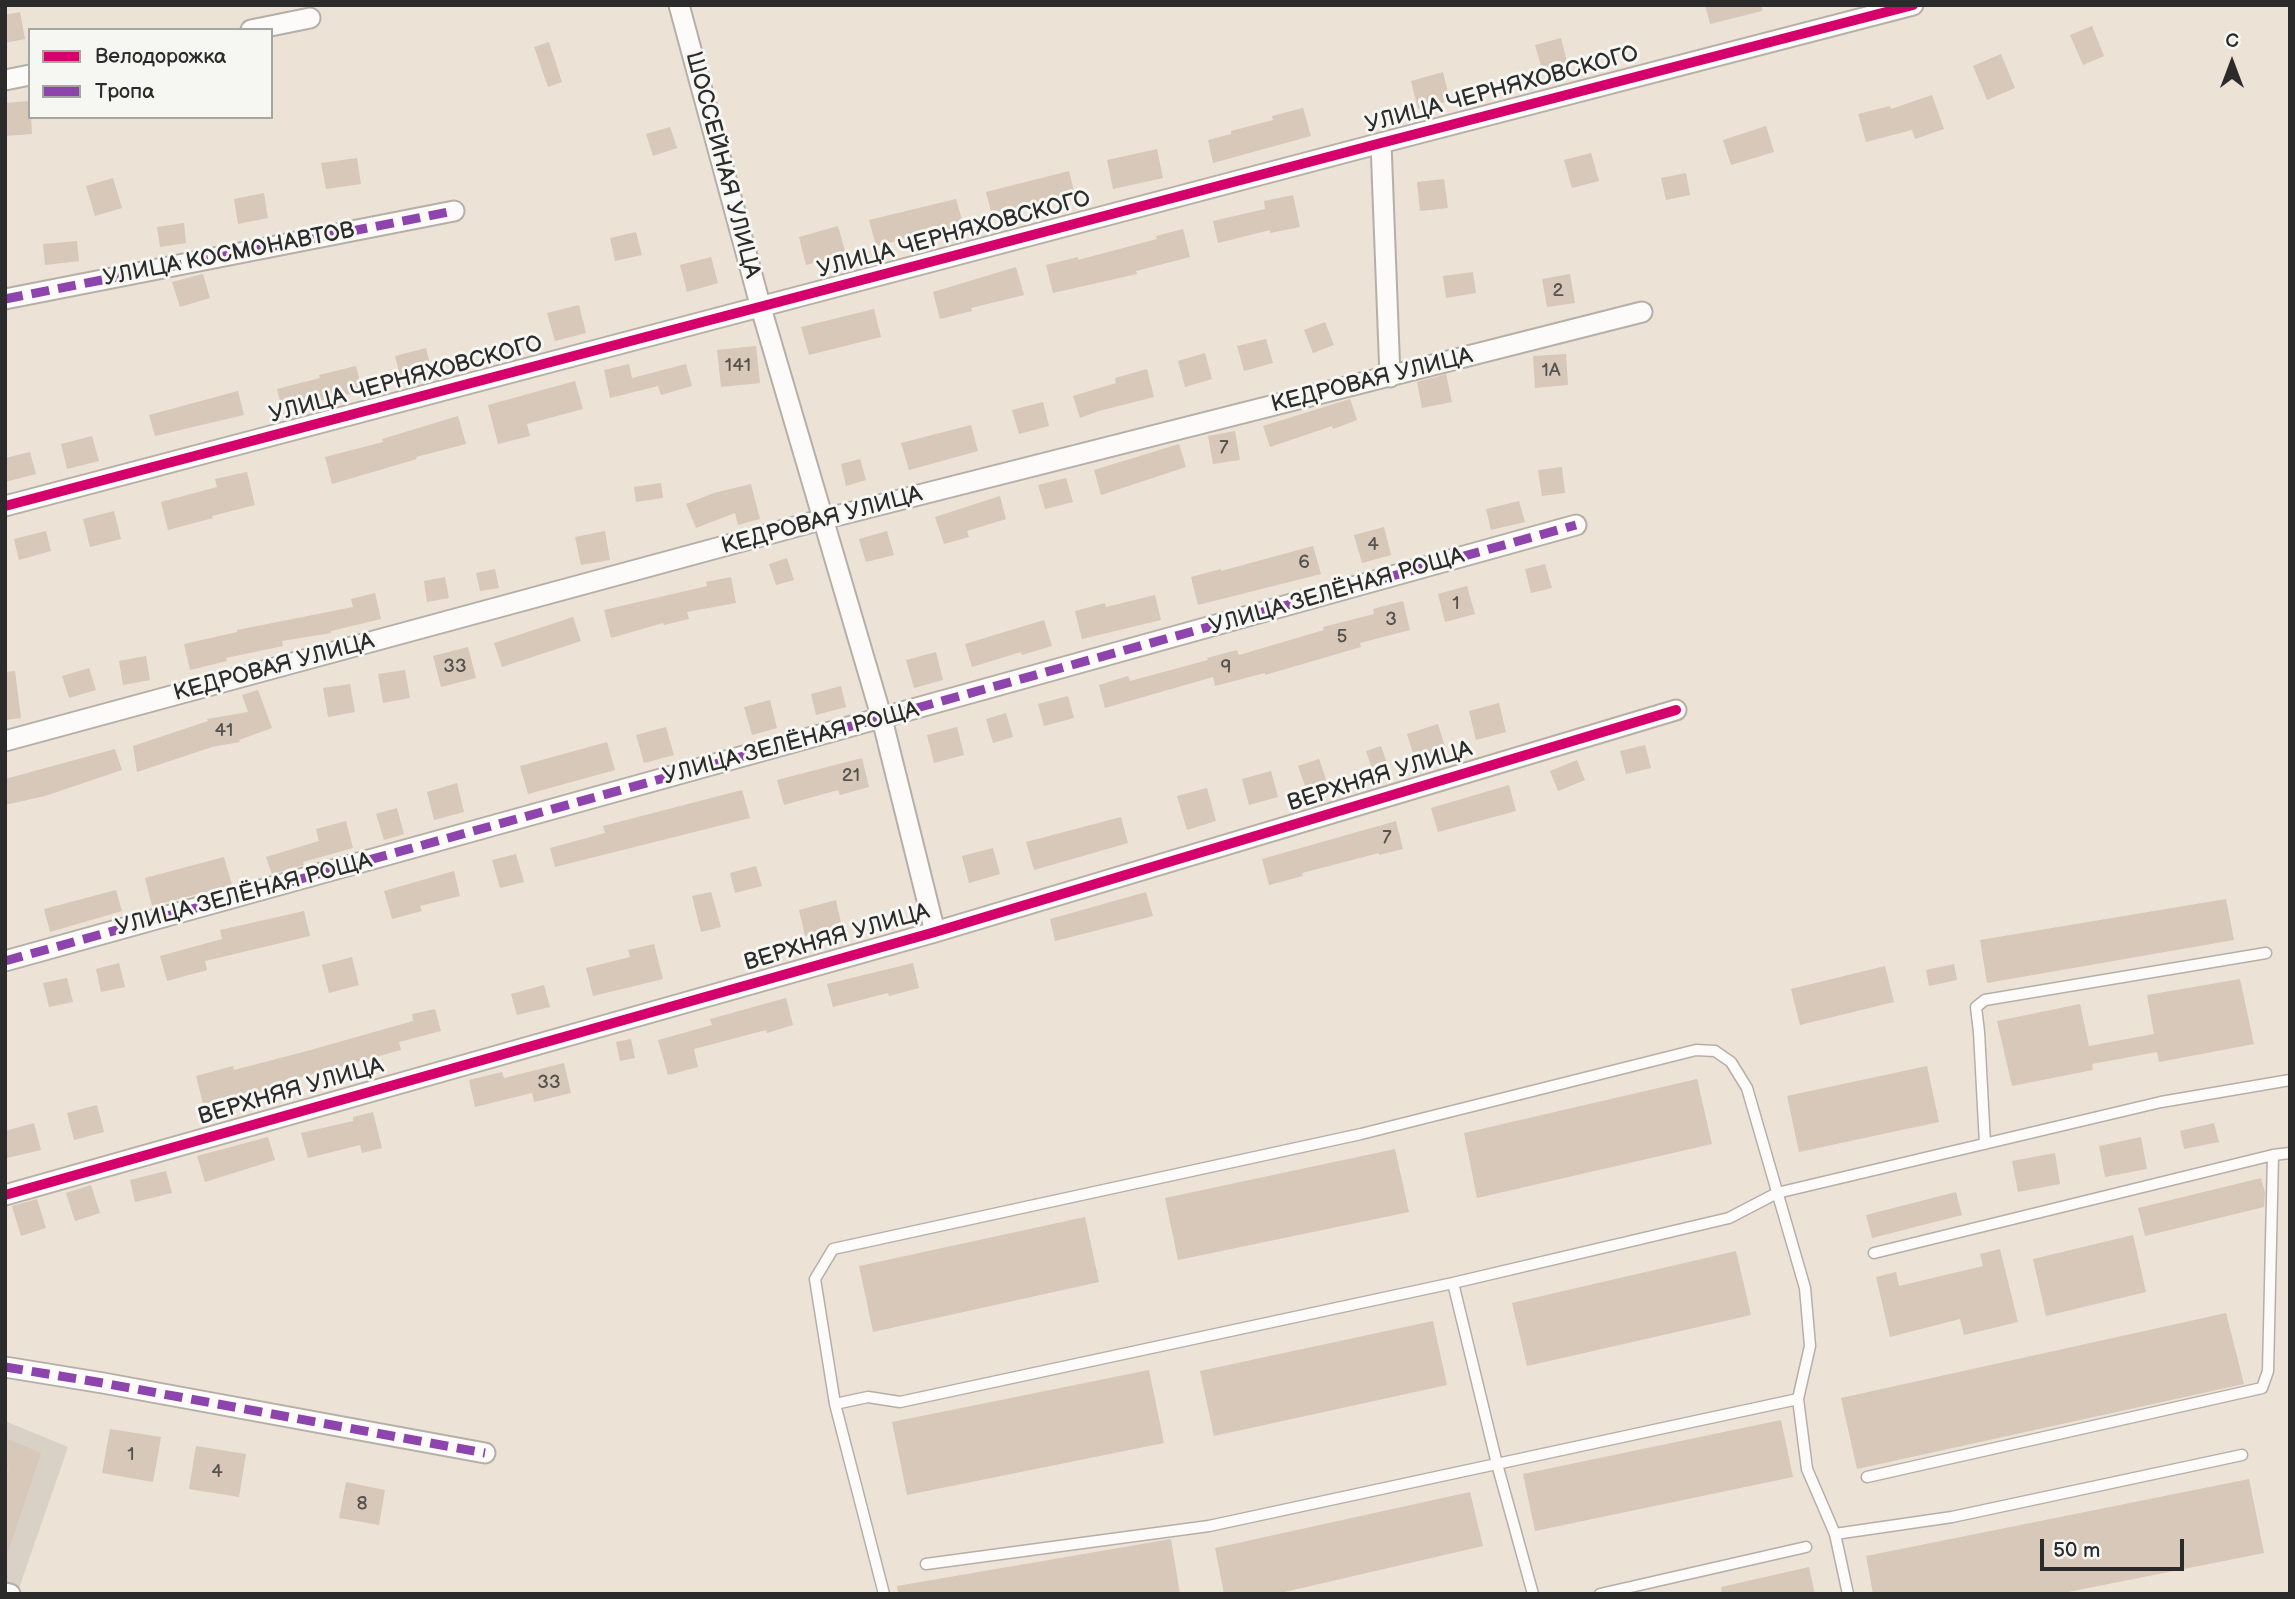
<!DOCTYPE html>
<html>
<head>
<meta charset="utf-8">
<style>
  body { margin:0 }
  #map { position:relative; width:2295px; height:1599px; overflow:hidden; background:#ece2d6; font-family:"Balsamiq Sans",sans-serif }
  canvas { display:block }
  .frame { position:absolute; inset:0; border:7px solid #2b2b2b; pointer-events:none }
  .legend { position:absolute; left:28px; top:28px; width:245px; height:91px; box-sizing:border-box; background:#f6f6f2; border:2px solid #a5a5a2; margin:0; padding:9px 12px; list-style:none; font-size:21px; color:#2b2b2b }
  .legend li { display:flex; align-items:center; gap:14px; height:35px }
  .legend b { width:35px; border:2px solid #a5a5a2 }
  .north { position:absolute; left:2197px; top:28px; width:70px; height:70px; -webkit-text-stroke:5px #f6f6f2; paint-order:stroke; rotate:0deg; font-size:19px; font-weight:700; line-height:28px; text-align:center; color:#2b2b2b }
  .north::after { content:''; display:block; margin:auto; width:24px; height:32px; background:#2b2b2b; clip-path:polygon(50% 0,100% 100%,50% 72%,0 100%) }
  .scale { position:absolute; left:2040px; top:1539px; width:144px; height:32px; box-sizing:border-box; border:4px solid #2b2b2b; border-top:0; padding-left:9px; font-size:21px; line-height:24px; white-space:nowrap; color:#2b2b2b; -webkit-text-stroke:5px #f6f6f2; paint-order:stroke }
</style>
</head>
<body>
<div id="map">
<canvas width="2295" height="1599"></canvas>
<div class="frame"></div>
<ul class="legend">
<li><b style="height:9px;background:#d6006c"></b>Велодорожка</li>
<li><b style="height:9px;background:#8e44ad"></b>Тропа</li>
</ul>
<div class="north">С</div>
<div class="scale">50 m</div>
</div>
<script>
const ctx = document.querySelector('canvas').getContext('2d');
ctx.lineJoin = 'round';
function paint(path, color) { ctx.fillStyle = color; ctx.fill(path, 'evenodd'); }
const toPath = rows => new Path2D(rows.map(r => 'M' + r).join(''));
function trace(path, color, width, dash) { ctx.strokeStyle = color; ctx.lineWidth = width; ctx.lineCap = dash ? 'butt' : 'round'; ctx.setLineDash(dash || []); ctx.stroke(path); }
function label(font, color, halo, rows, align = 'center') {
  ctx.font = font + ' "Balsamiq Sans",sans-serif'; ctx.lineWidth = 6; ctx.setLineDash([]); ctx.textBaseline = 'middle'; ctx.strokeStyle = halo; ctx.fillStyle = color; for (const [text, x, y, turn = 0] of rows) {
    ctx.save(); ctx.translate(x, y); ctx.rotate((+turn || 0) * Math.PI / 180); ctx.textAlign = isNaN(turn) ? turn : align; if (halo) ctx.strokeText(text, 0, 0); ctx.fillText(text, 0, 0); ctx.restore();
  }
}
paint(toPath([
  [5,1421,68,1447,17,1594,5,1594]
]), '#d9d1c6');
paint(toPath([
  [1705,5,1762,5,1762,11,1710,24],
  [20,12,25,39,5,43,5,15],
  [2092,26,2104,56,2083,65,2070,35],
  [1561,38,1568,66,1543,73,1535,45],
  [549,42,562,82,548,87,534,47],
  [2001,54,2015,88,1987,100,1973,66],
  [1443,72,1450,101,1418,109,1411,81],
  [1932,95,1944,129,1915,139,1912,130,1866,142,1858,114,1890,106,1891,109],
  [30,101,32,134,5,136,5,103],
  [1303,108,1311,136,1213,163,1208,140,1231,134,1231,131,1273,120,1272,116],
  [1766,126,1774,152,1731,165,1723,140],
  [670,127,677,148,653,156,646,134],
  [1157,149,1163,178,1113,189,1107,160],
  [1591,153,1599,181,1572,188,1564,160],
  [357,158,361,184,326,189,321,163],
  [1069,171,1075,195,1023,208,1024,212,993,220,986,192],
  [1686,173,1690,195,1666,200,1661,178],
  [113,178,122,208,95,216,86,186],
  [1444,179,1448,208,1420,211,1417,182],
  [264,193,268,218,238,224,234,199],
  [1293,195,1300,227,1270,233,1270,230,1218,243,1213,221,1265,209,1264,201],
  [956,199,964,227,932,235,931,232,876,246,869,220],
  [184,223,186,243,160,247,157,227],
  [838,226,846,254,806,265,799,237],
  [1183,229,1190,257,1136,271,1137,274,1053,293,1046,265,1078,257,1078,260,1157,239,1156,236],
  [636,232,642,255,615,261,610,238],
  [77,241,79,261,45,265,43,244],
  [711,257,718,283,687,292,680,265],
  [1016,267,1024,295,971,308,972,311,940,319,933,292],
  [1473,272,1476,293,1446,298,1443,276],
  [203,274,210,298,180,307,172,282],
  [1570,274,1575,303,1547,307,1542,279],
  [579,305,586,333,555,341,547,313],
  [874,309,881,337,809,355,801,327],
  [1325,322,1334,345,1313,353,1304,330],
  [1266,339,1273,363,1244,371,1237,346],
  [756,346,760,383,721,387,717,350],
  [426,348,433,376,402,384,395,356],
  [1205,353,1212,379,1185,387,1178,361],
  [1566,354,1568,385,1535,388,1533,356],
  [629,364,632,378,686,364,692,386,661,395,658,386,610,398,604,370],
  [356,366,363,391,314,402,316,409,284,417,277,389,320,378,319,375],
  [1147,369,1154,397,1099,411,1080,418,1073,396,1116,383,1115,378],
  [1446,374,1452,402,1422,408,1417,382],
  [575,381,583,409,527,424,530,436,498,444,488,405],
  [238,391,244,415,155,436,149,415],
  [1350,399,1357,420,1333,429,1332,426,1270,447,1263,426],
  [1043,402,1049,426,1019,434,1012,410],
  [458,416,466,444,416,457,417,459,332,484,325,457,383,442,382,439],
  [971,425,978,451,909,470,901,443],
  [1235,431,1240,460,1213,464,1208,436],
  [92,436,99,461,67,469,61,444],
  [1179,444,1186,467,1101,495,1094,470],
  [30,452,36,474,5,482,5,458],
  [860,459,866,480,846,486,841,464],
  [1562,467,1565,493,1542,496,1538,470],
  [247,472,255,505,212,516,213,518,168,530,161,502,217,487,215,479],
  [1066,478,1073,502,1045,509,1038,485],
  [661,483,663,498,636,502,634,487],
  [751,484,760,519,738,525,735,513,696,528,686,504,714,493],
  [1000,496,1006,519,967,531,969,537,944,544,935,517],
  [1519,501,1525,522,1491,530,1486,509],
  [114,511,121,539,90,547,83,519],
  [1384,527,1391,555,1362,563,1354,535],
  [46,531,51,551,19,560,14,539],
  [605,531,610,560,581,565,575,537],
  [887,531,894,555,866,562,859,539],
  [1313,546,1321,574,1198,605,1191,577,1221,569,1221,571],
  [787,558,794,580,776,585,769,564],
  [1545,564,1552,588,1531,593,1525,569],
  [495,569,499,588,480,591,476,573],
  [445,577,449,598,427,602,424,581],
  [731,577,736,603,687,612,689,619,664,625,663,623,611,638,604,610,707,586,706,582],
  [1467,586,1475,614,1445,622,1438,594],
  [375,593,381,619,331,631,331,633,282,641,283,646,226,658,227,661,190,670,184,644,237,632,237,630,353,607,351,599],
  [1155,595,1161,620,1082,639,1075,611,1105,603,1106,607],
  [1403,601,1410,630,1360,643,1361,647,1265,675,1265,673,1215,686,1213,677,1105,708,1099,685,1128,676,1130,681,1208,660,1207,658,1237,650,1239,655,1324,630,1323,627,1374,614,1373,609],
  [573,617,581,641,502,667,494,643],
  [1044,620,1052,646,1022,655,1021,652,972,667,965,644],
  [468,647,476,678,441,687,433,656],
  [936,652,943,680,914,688,906,660],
  [146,656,150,680,123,685,119,661],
  [89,668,96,690,69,698,62,676],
  [405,670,410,698,383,703,378,674],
  [15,671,21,718,5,720,5,672],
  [350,684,355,712,328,717,323,688],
  [841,686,846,707,816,715,811,694],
  [258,690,272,728,239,740,240,742,212,747,137,772,133,746,208,721,207,719,248,712,242,695],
  [1068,696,1074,718,1044,726,1038,704],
  [770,700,777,728,752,735,744,707],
  [1499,703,1506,732,1476,740,1469,711],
  [1006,713,1013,737,993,743,986,719],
  [1438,724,1447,753,1416,763,1407,734],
  [666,727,674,755,644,763,636,735],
  [957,727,964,755,934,763,927,735],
  [607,742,615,770,528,794,520,766],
  [1645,745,1651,768,1626,774,1620,751],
  [1381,746,1387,763,1372,769,1366,751],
  [115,749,122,770,45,796,5,805,5,779],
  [862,758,869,787,840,795,838,790,784,805,777,780],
  [1319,759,1327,782,1306,789,1298,766],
  [1577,760,1585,780,1558,791,1550,771],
  [1271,771,1278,797,1249,805,1242,779],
  [457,783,464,812,434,820,427,792],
  [1509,785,1516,811,1438,832,1431,808],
  [1207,788,1216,821,1187,830,1177,796],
  [742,790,750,818,555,867,550,848,605,833,603,826],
  [397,808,404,834,384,840,376,814],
  [1121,817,1128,843,1034,870,1026,842],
  [346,821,353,848,303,862,304,865,272,874,266,857,319,841,316,829],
  [1396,821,1403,849,1379,855,1379,853,1302,873,1303,876,1269,885,1262,859],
  [993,848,1000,874,969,883,962,856],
  [516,854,524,882,500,888,492,860],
  [224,857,232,885,152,906,145,878],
  [756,866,762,886,735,893,730,873],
  [454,871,460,896,420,906,422,911,392,919,384,891],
  [116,890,122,911,50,932,44,909],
  [711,892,721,927,701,932,692,896],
  [1146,892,1153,916,1055,941,1050,919],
  [2226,899,2234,940,1987,983,1980,940],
  [836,900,842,927,805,936,799,910],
  [304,911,310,936,205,961,207,970,167,981,160,956,222,939,220,930],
  [654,944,663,979,593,996,586,968,630,957,628,950],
  [352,957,359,985,329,993,322,965],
  [119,963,125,987,101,992,96,969],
  [913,963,919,988,889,996,888,993,833,1007,827,984],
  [1954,964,1957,980,1929,986,1926,970],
  [1885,966,1894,1002,1800,1025,1791,989],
  [67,978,73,1002,49,1007,43,983],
  [2240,979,2254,1044,2159,1062,2157,1052,2092,1064,2093,1070,2012,1086,1997,1021,2080,1004,2089,1046,2154,1034,2147,995],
  [544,985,550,1007,517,1015,511,994],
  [786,998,793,1025,767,1033,766,1030,694,1049,698,1067,668,1075,658,1040,712,1025,710,1019],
  [435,1009,441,1031,399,1042,401,1050,291,1080,292,1084,259,1092,258,1089,203,1104,196,1076,233,1066,234,1070,307,1051,413,1021,412,1014],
  [631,1039,635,1058,620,1061,616,1042],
  [564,1063,571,1093,534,1102,532,1093,475,1107,469,1080,502,1072,504,1078],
  [1927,1066,1939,1122,1799,1152,1787,1096],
  [1697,1079,1712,1144,1477,1198,1464,1133],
  [97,1105,104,1132,74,1140,67,1113],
  [373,1112,382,1148,362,1153,360,1145,308,1158,301,1133,353,1121,353,1117],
  [34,1123,41,1150,7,1158,5,1131],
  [2214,1123,2219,1142,2184,1149,2180,1131],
  [268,1137,275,1160,205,1182,197,1156],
  [2141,1137,2147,1169,2105,1177,2099,1146],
  [1395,1149,1409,1212,1178,1260,1165,1198],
  [2055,1153,2060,1184,2018,1192,2012,1161],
  [166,1171,172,1193,135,1202,130,1180],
  [2261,1178,2265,1193,2264,1207,2145,1236,2138,1208],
  [91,1185,100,1213,75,1221,66,1193],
  [1956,1192,1962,1215,1872,1238,1866,1215],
  [37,1199,46,1228,21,1236,12,1206],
  [1085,1217,1099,1282,873,1332,859,1266],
  [2133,1235,2146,1292,2046,1316,2033,1259],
  [2000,1249,2018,1322,1964,1335,1960,1319,1890,1337,1876,1277,1896,1272,1899,1286,1983,1266,1980,1254],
  [1736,1251,1751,1315,1527,1366,1512,1303],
  [2226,1313,2244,1384,1857,1469,1841,1398],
  [1433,1321,1447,1385,1214,1436,1200,1371],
  [1149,1370,1164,1443,907,1495,892,1422],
  [1781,1420,1793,1477,1535,1531,1523,1474],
  [110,1429,161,1437,153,1482,102,1473],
  [5,1438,41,1453,8,1552,5,1552,5,1480,9,1468,5,1466],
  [196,1446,246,1454,239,1497,189,1489],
  [2249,1479,2264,1553,2058,1594,1873,1594,1866,1556],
  [346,1482,385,1490,379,1525,339,1518],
  [1470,1492,1483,1546,1276,1594,1224,1594,1215,1548],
  [1171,1539,1180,1594,898,1594,897,1586],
  [1809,1567,1815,1594,1722,1594,1721,1587]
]), '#d7c8b9');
const lane = toPath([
  [1985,1144,1979,1032,1976,1007,1985,1000,2266,953],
  [1874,1253,2273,1155,2290,1153],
  [1453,1283,1497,1464,1533,1594],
  [835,1404,868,1397,900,1402,1453,1283,1729,1218,1777,1193,2161,1102,2290,1080],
  [1867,1477,2262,1388,2268,1371,2273,1155],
  [1835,1534,1952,1517,2242,1455],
  [926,1564,1209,1526,1798,1399],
  [884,1594,835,1404,815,1279,833,1249,1361,1134,1696,1050,1715,1051,1731,1062,1747,1088,1805,1288,1810,1346,1798,1399,1807,1469,1835,1534,1848,1594],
  [1600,1594,1806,1547]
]);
const street = toPath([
  [679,5,761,308,882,719,935,932],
  [251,30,310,18],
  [5,80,30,75],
  [1381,143,1390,377],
  [5,299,454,211],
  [5,506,1381,143,1913,5],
  [5,741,824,519,1642,312],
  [5,961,1576,525],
  [5,1195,935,932,1676,710],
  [5,1367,103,1383,485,1453],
  [5,1593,10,1594]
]);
trace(lane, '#b6afa8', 13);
trace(street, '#b6afa8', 23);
trace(lane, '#fcfbf9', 10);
trace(street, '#fcfbf9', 19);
trace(toPath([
  [5,299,454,211],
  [5,961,1576,525],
  [5,1367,103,1383,485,1453]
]), '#8e44ad', 9, [18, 9]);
trace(toPath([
  [5,506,1381,143,1913,5],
  [5,1195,935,932,1676,710]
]), '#d6006c', 10);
label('19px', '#56524e', null, [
  ["2",1558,291],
  ["141",738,366],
  ["1А",1551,371],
  ["7",1224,448],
  ["4",1373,545],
  ["6",1304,563],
  ["1",1456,604],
  ["3",1391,620],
  ["5",1342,637],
  ["33",455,667],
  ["9",1226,668],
  ["41",224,731],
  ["21",851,776],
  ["7",1387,838],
  ["33",549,1083],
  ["1",131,1455],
  ["4",217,1472],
  ["8",362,1504]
]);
label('23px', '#2b2b2b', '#f6f6f2', [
  ["УЛИЦА ЧЕРНЯХОВСКОГО",1502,90,-15],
  ["ШОССЕЙНАЯ УЛИЦА",722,165,75],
  ["УЛИЦА ЧЕРНЯХОВСКОГО",954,235,-15],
  ["УЛИЦА КОСМОНАВТОВ",229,255,-11],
  ["УЛИЦА ЧЕРНЯХОВСКОГО",406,380,-15],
  ["КЕДРОВАЯ УЛИЦА",1372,381,-14],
  ["КЕДРОВАЯ УЛИЦА",822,521,-15],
  ["УЛИЦА ЗЕЛЁНАЯ РОЩА",1337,592,-16],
  ["КЕДРОВАЯ УЛИЦА",274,668,-15],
  ["УЛИЦА ЗЕЛЁНАЯ РОЩА",791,744,-15],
  ["ВЕРХНЯЯ УЛИЦА",1380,777,-17],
  ["УЛИЦА ЗЕЛЁНАЯ РОЩА",244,895,-15],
  ["ВЕРХНЯЯ УЛИЦА",837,938,-16],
  ["ВЕРХНЯЯ УЛИЦА",291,1092,-16]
]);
</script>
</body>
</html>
